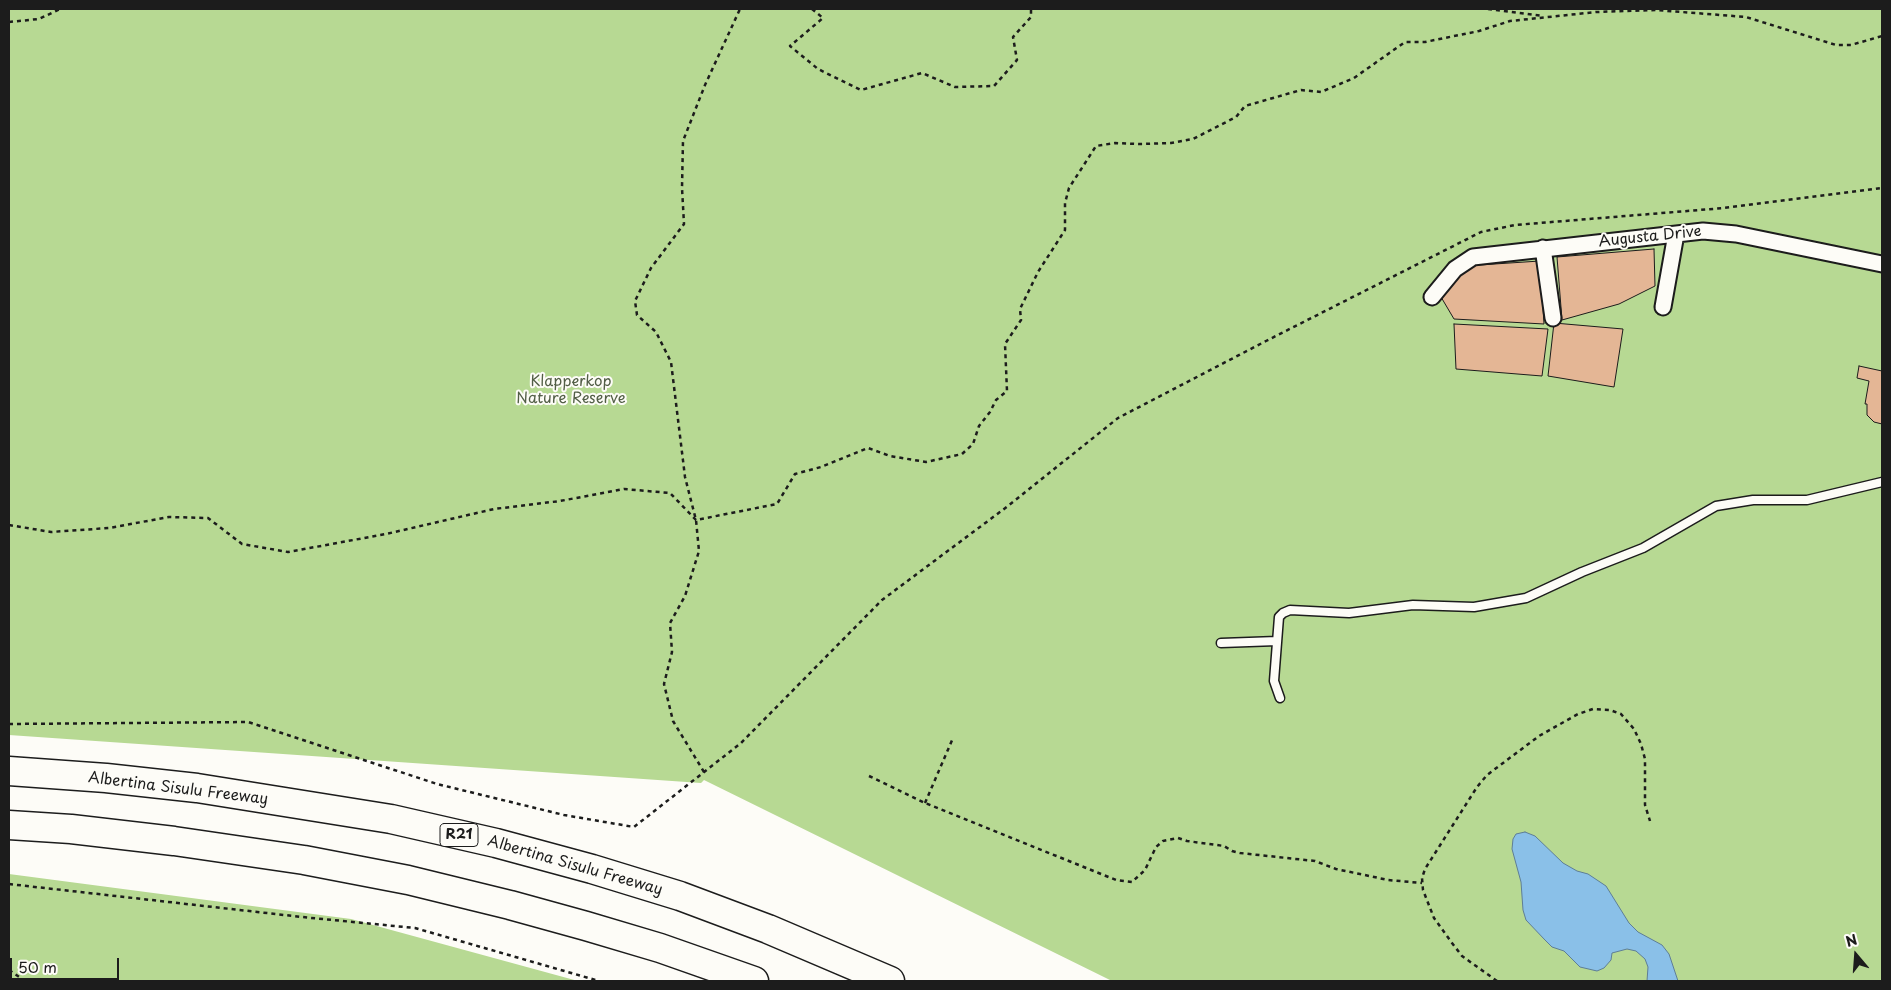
<!DOCTYPE html>
<html>
<head>
<meta charset="utf-8">
<style>
  body { margin:0 }
  #map { position:relative; width:1891px; height:990px; overflow:hidden; background:#fdfcf7; font-family:"Playpen Sans",sans-serif }
  canvas { display:block }
  .frame { position:absolute; inset:0; border:10px solid #1c1c1c; pointer-events:none }
  .north { position:absolute; left:1831px; top:930px; width:50px; height:50px; -webkit-text-stroke:4px #fdfcf7; paint-order:stroke; rotate:342deg; font-size:14px; font-weight:700; line-height:20px; text-align:center; color:#1c1c1c }
  .north::after { content:''; display:block; margin:auto; width:18px; height:22px; background:#1c1c1c; clip-path:polygon(50% 0,100% 100%,50% 72%,0 100%) }
  .scale { position:absolute; left:10px; top:958px; width:109px; height:22px; box-sizing:border-box; border:2px solid #1c1c1c; border-top:0; padding-left:6px; font-size:15px; line-height:18px; white-space:nowrap; color:#1c1c1c; -webkit-text-stroke:4px #fdfcf7; paint-order:stroke }
</style>
</head>
<body>
<div id="map">
<canvas width="1891" height="990"></canvas>
<div class="frame"></div>
<div class="north">N</div>
<div class="scale">50 m</div>
</div>
<script>
const ctx = document.querySelector('canvas').getContext('2d');
ctx.lineJoin = 'round';
function paint(path, color) { ctx.fillStyle = color; ctx.fill(path, 'evenodd'); }
const toPath = rows => new Path2D(rows.map(r => 'M' + r).join(''));
function trace(path, color, width, dash) { ctx.strokeStyle = color; ctx.lineWidth = width; ctx.lineCap = dash ? 'butt' : 'round'; ctx.setLineDash(dash || []); ctx.stroke(path); }
function label(font, color, halo, rows, align = 'center') {
  ctx.font = font + ' "Playpen Sans",sans-serif'; ctx.lineWidth = 4; ctx.setLineDash([]); ctx.textBaseline = 'middle'; ctx.strokeStyle = halo; ctx.fillStyle = color; for (const [text, x, y, turn = 0] of rows) {
    ctx.save(); ctx.translate(x, y); ctx.rotate((+turn || 0) * Math.PI / 180); ctx.textAlign = isNaN(turn) ? turn : align; if (halo) ctx.strokeText(text, 0, 0); ctx.fillText(text, 0, 0); ctx.restore();
  }
}
paint(toPath([
  [9,9,1882,9,1882,981,1112,981,704,780,701,783,9,735],
  [9,874,351,919,578,981,9,981]
]), '#b7d993');
const water = toPath([
  [1525,832,1535,836,1563,863,1577,871,1588,874,1606,886,1629,923,1638,932,1662,945,1669,954,1678,981,1647,981,1648,967,1645,959,1636,951,1627,949,1612,953,1611,960,1604,968,1597,971,1580,967,1564,951,1552,947,1545,940,1526,920,1523,910,1521,882,1512,849,1513,839,1516,834,1525,832]
]);
paint(water, '#8ac0e8');
trace(water, '#5e7e96', 1);
const building = toPath([
  [1654,249,1655,286,1619,304,1562,320,1557,257,1654,249],
  [1540,261,1544,324,1454,319,1441,297,1464,266,1540,261],
  [1554,323,1623,329,1614,387,1548,376,1554,323],
  [1454,324,1548,329,1542,376,1456,369,1454,324],
  [1859,366,1882,371,1882,424,1874,422,1867,415,1867,404,1865,404,1869,381,1857,378,1859,366]
]);
paint(building, '#e4b695');
trace(building, '#1c1c1c', 1);
const lane = toPath([
  [1221,643,1277,641],
  [1280,698,1274,681,1279,617,1283,613,1290,610,1349,613,1413,605,1474,607,1526,598,1582,572,1643,548,1716,506,1753,500,1807,500,1882,482]
]);
const street = toPath([
  [1543,248,1553,318],
  [1432,297,1455,269,1473,257,1703,231,1736,234,1882,264],
  [1663,307,1676,234]
]);
const highway = toPath([
  [9,771,106,778,197,788,391,819,496,843,592,869,680,896,768,929,890,981],
  [9,825,71,829,174,841,304,860,408,880,510,905,586,926,660,948,754,981]
]);
trace(lane, '#1c1c1c', 11);
trace(street, '#1c1c1c', 19);
trace(highway, '#1c1c1c', 31);
trace(toPath([
  [812,9,823,18,790,46,818,69,861,90,922,73,955,87,994,86,1017,60,1013,37,1031,17,1031,9],
  [1488,9,1543,16],
  [9,22,39,19,60,9],
  [9,525,51,532,109,528,169,517,208,518,242,544,288,552,386,534,494,509,560,501,624,489,670,493,696,520,777,504,795,474,821,467,868,448,890,456,926,462,962,454,973,444,979,426,990,412,996,400,1007,391,1005,344,1021,320,1020,309,1038,272,1065,230,1065,203,1069,188,1096,146,1115,143,1139,144,1171,143,1193,139,1236,117,1245,106,1301,90,1321,92,1354,78,1405,42,1425,42,1479,31,1510,21,1596,12,1656,10,1746,17,1836,45,1851,45,1882,36],
  [9,724,248,722,437,784,564,815,634,827,741,743,882,600,1008,506,1118,418,1266,341,1481,232,1515,225,1724,208,1882,188],
  [704,772,673,721,664,684,672,652,670,623,685,596,699,551,696,520,685,477,671,362,656,332,637,315,635,301,651,268,684,224,682,188,683,141,705,85,740,9],
  [869,776,925,803,1116,880,1132,882,1145,870,1156,847,1163,841,1178,838,1187,841,1224,846,1232,851,1240,853,1315,861,1336,869,1360,874,1388,880,1422,883],
  [925,803,953,738],
  [9,884,302,917,415,928,599,981],
  [9,970,25,981],
  [1497,981,1462,956,1452,943,1434,918,1423,890,1422,878,1425,869,1477,787,1487,775,1539,736,1578,714,1593,709,1610,710,1621,714,1634,729,1641,744,1645,759,1645,805,1650,821]
]), '#1c1c1c', 2.5, [4, 4]);
trace(lane, '#fdfcf7', 8);
trace(street, '#fdfcf7', 15);
trace(highway, '#fdfcf7', 28);
for (const [x, y, w] of [
  [459,835,38]
]) { const box = new Path2D(); box.roundRect(x - w / 2, y - 11.5, w, 23, 4); ctx.fillStyle = '#fdfcf7'; ctx.fill(box); trace(box, '#1c1c1c', 1); }
label('bold 14px', '#1c1c1c', null, [
  ["R21",459,835]
]);
label('15px', '#1c1c1c', '#fdfcf7', [
  ["Augusta Drive",1650,237,-6],
  ["Albertina Sisulu Freeway",178,789,7],
  ["Albertina Sisulu Freeway",575,866,16]
]);
label('15px', '#525e46', '#fdfcf7', [
  ["Klapperkop",571,382],
  ["Nature Reserve",571,399]
]);
</script>
</body>
</html>
